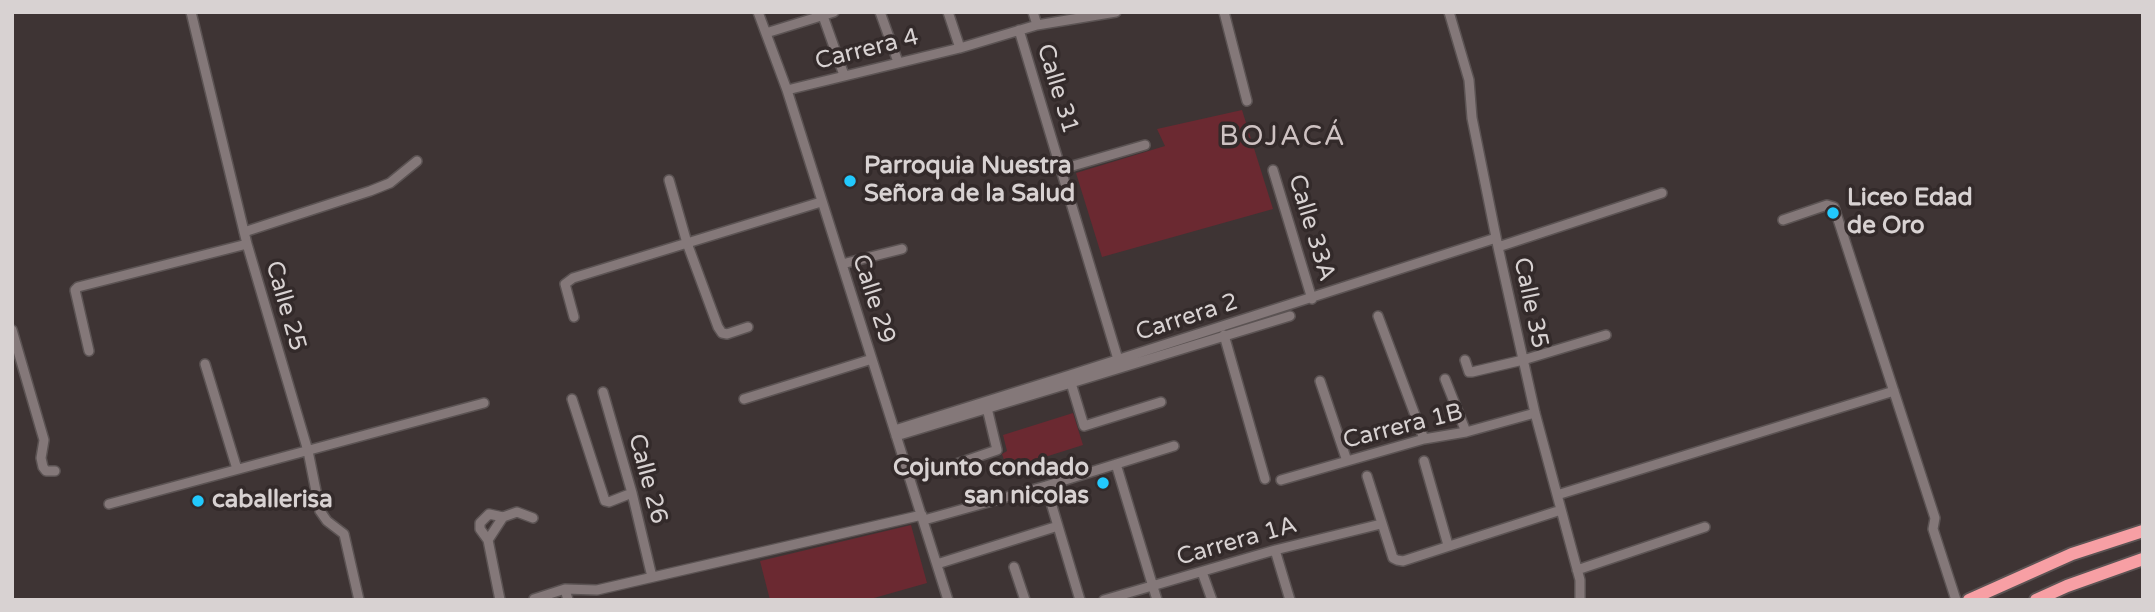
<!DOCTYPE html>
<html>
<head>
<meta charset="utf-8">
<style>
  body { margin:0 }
  #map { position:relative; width:2155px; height:612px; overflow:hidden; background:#3e3434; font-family:"Varela Round",sans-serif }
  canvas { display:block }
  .frame { position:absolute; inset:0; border:14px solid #d8d2d2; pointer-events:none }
</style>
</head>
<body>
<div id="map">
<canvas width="2155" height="612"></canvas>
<div class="frame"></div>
</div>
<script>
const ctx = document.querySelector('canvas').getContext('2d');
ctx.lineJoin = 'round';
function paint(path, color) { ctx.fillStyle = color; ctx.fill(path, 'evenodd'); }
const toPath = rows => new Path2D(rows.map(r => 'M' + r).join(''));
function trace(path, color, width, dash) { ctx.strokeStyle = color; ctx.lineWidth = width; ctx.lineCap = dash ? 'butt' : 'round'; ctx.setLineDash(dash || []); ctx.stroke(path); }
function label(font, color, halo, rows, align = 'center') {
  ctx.font = font + ' "Varela Round",sans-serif'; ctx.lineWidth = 7; ctx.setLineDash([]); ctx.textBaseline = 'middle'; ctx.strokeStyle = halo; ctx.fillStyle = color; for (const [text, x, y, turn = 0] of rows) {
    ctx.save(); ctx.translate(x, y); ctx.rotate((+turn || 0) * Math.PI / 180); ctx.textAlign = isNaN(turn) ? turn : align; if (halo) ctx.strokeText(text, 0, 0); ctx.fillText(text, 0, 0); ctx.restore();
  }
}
paint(toPath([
  [1242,110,1273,209,1102,257,1076,173,1165,146,1157,129],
  [1073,413,1083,445,1007,469,1002,454,1007,451,1003,435],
  [911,525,927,583,867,600,770,600,760,561]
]), '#6b2931');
const minor = toPath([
  [191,12,247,244,308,451,320,511,327,521,344,534,359,600],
  [758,12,787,90,948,600],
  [880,12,898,62],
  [948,12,960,48],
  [1033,12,1037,25],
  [1224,12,1247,101],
  [1449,12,1469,80,1472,118,1498,247,1535,413,1580,580,1580,600],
  [823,16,844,75],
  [1019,30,1120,366],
  [766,33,834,12],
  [787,90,960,48,1037,25,1116,12],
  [1062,169,1145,145],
  [1273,170,1312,299],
  [669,180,687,243,718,327,722,333,727,334,748,327],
  [1783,220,1827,205,1834,207,1935,518,1933,529,1956,600],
  [244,232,370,191,390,183,417,161],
  [1498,247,1662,193],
  [842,264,902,249],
  [1378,316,1424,439],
  [574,317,565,284,573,278,821,202],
  [12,330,44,440,41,458,43,467,46,471,55,471],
  [1224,335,1265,479],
  [89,351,75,290,78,287,247,244],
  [1465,360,1469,372,1472,372,1523,360,1606,335],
  [205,364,237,469],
  [1445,379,1466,432],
  [1320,381,1347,461],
  [603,392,632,493,652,577],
  [572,399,605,501,609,502,632,493],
  [744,399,872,359],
  [1161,402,1084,426,1071,383,1290,316],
  [898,429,1070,375],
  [896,436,1071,383,1070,375,1496,238],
  [1424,461,1448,545],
  [1116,464,1157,600],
  [933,472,997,450,987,408],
  [1367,476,1393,558,1397,560,1403,561,1561,510],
  [1281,480,1424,439,1466,432,1535,413],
  [1046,486,1080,600],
  [1557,495,1894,391],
  [109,504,484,403],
  [924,520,1046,486,1174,446],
  [488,540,480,529,480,523,489,514,503,517],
  [1275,550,1290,600],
  [937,564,1058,526],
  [1014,567,1025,600],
  [1577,570,1705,527],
  [1202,572,1212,600],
  [565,589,568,600],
  [534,599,565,589,597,590,922,515],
  [500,600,488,540,503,517,517,512,533,518],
  [1104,600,1275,550,1381,524]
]);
const highway = toPath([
  [1969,600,2072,554,2143,531],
  [2036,600,2067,586,2143,559]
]);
trace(minor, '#5b5353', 12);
trace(highway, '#5b5353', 16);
trace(minor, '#847879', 9);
trace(highway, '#f79fa4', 12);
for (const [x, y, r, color] of [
  [850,181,7,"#22c9fd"],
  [1833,213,7,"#22c9fd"],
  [1103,483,7,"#22c9fd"],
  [198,501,7,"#22c9fd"]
]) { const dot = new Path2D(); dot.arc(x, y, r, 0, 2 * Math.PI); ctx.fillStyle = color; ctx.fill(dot); trace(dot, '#332a2a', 2.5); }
label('24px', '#d8d2d2', '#332a2a', [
  ["Carrera 4",867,50,-14],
  ["Calle 31",1057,89,73],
  ["Calle 33A",1311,228,73],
  ["Calle 29",873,299,72],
  ["Calle 35",1530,303,78],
  ["Calle 25",285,306,74],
  ["Carrera 2",1187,318,-18],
  ["Carrera 1B",1403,427,-14],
  ["Calle 26",647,479,75],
  ["Carrera 1A",1237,542,-16]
]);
label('bold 24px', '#d8d2d2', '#332a2a', [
  ["Parroquia Nuestra",864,167],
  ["Señora de la Salud",864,195],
  ["Liceo Edad",1847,199],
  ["de Oro",1847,227],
  ["Cojunto condado",1089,469,"right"],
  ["san nicolas",1089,497,"right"],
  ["caballerisa",212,501]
], 'left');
ctx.letterSpacing = '2px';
label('28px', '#cec2c2', '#332a2a', [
  ["BOJACÁ",1283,138]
]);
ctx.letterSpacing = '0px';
</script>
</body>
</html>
